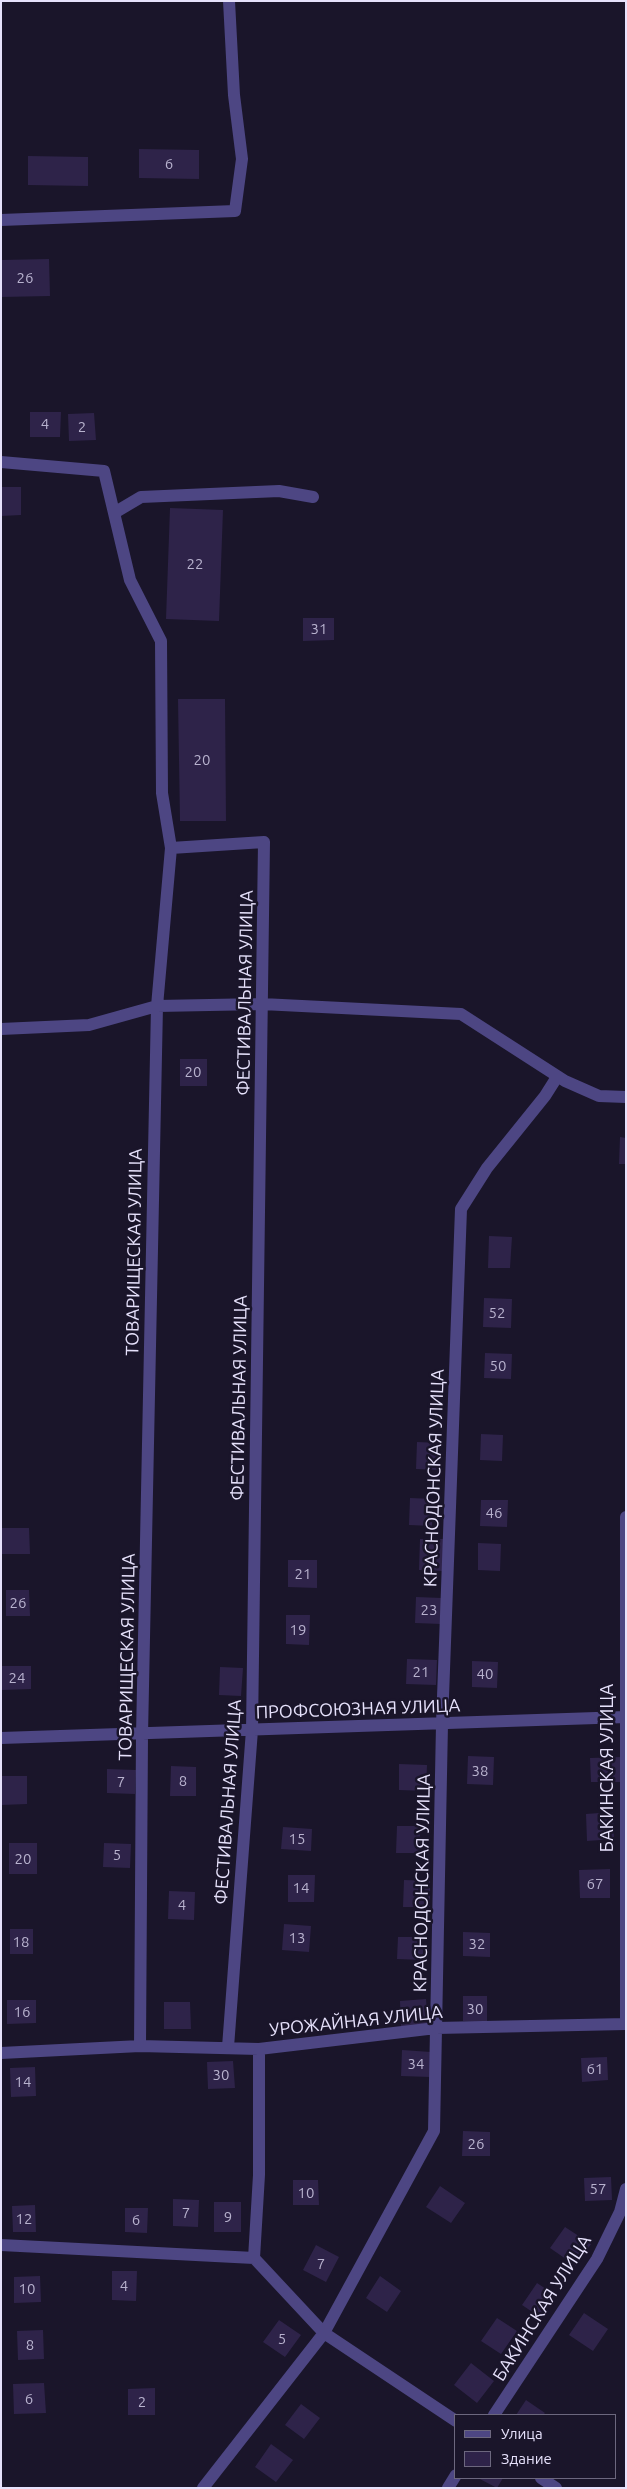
<!DOCTYPE html>
<html>
<head>
<meta charset="utf-8">
<style>
  body { margin:0 }
  #map { position:relative; width:627px; height:2489px; overflow:hidden; background:#1a152a; font-family:Ubuntu,sans-serif }
  canvas { display:block }
  .frame { position:absolute; inset:0; border:2px solid #e6e1fb; pointer-events:none }
  .legend { position:absolute; left:454px; top:2414px; width:162px; height:65px; box-sizing:border-box; background:#1a152a; border:1px solid #6c677e; margin:0; padding:6px 9px; list-style:none; font-size:15px; color:#e6e1fb }
  .legend li { display:flex; align-items:center; gap:10px; height:25px }
  .legend b { width:25px; border:1px solid #6c677e }
</style>
</head>
<body>
<div id="map">
<canvas width="627" height="2489"></canvas>
<div class="frame"></div>
<ul class="legend">
<li><b style="height:6px;background:#4d4683"></b>Улица</li>
<li><b style="height:14px;background:#2e2349"></b>Здание</li>
</ul>
</div>
<script>
const ctx = document.querySelector('canvas').getContext('2d');
ctx.lineJoin = 'round';
function paint(path, color) { ctx.fillStyle = color; ctx.fill(path, 'evenodd'); }
const toPath = rows => new Path2D(rows.map(r => 'M' + r).join(''));
function trace(path, color, width, dash) { ctx.strokeStyle = color; ctx.lineWidth = width; ctx.lineCap = dash ? 'butt' : 'round'; ctx.setLineDash(dash || []); ctx.stroke(path); }
function label(font, color, halo, rows, align = 'center') {
  ctx.font = font + ' Ubuntu,sans-serif'; ctx.lineWidth = 5; ctx.setLineDash([]); ctx.textBaseline = 'middle'; ctx.strokeStyle = halo; ctx.fillStyle = color; for (const [text, x, y, turn = 0] of rows) {
    ctx.save(); ctx.translate(x, y); ctx.rotate((+turn || 0) * Math.PI / 180); ctx.textAlign = isNaN(turn) ? turn : align; if (halo) ctx.strokeText(text, 0, 0); ctx.fillText(text, 0, 0); ctx.restore();
  }
}
paint(toPath([
  [139,149,199,150,199,179,139,178],
  [28,156,88,157,88,186,28,185],
  [49,259,50,296,1,297,1,260],
  [30,412,61,412,60,437,30,437],
  [94,413,96,440,69,441,68,414],
  [1,487,21,487,21,515,1,516],
  [170,508,223,510,219,621,166,619],
  [303,618,334,618,334,640,303,641],
  [178,699,225,699,226,821,180,821],
  [180,1059,207,1059,207,1086,180,1086],
  [620,1137,626,1138,626,1164,619,1164],
  [489,1236,512,1237,510,1268,488,1268],
  [484,1298,512,1299,511,1328,483,1327],
  [485,1353,512,1354,511,1379,484,1378],
  [481,1434,503,1435,502,1461,480,1460],
  [417,1442,440,1443,440,1470,416,1469],
  [410,1498,433,1499,432,1526,409,1525],
  [481,1500,508,1500,507,1527,480,1526],
  [1,1528,29,1528,30,1554,1,1554],
  [420,1539,444,1539,443,1571,419,1570],
  [478,1543,501,1544,500,1571,478,1570],
  [288,1560,317,1560,317,1588,288,1587],
  [6,1590,29,1590,30,1616,6,1616],
  [416,1597,442,1598,441,1624,415,1623],
  [286,1615,310,1615,309,1645,286,1644],
  [407,1659,437,1660,436,1685,406,1684],
  [472,1661,498,1662,497,1688,472,1687],
  [2,1666,31,1666,31,1689,2,1690],
  [220,1667,243,1668,241,1696,219,1695],
  [468,1756,494,1757,493,1785,467,1784],
  [621,1757,621,1782,591,1782,590,1758],
  [399,1764,427,1765,426,1791,399,1790],
  [171,1766,196,1767,196,1796,170,1796],
  [107,1769,136,1770,135,1794,107,1793],
  [1,1776,27,1776,27,1804,1,1805],
  [613,1812,614,1839,587,1841,586,1814],
  [397,1826,420,1826,420,1853,396,1853],
  [283,1827,312,1829,311,1851,281,1849],
  [9,1843,37,1843,37,1874,9,1874],
  [104,1843,131,1844,130,1868,103,1867],
  [610,1869,610,1898,580,1898,579,1870],
  [288,1875,315,1875,314,1902,288,1902],
  [404,1880,430,1881,430,1907,403,1907],
  [169,1891,195,1892,194,1920,168,1919],
  [284,1924,311,1926,309,1952,282,1950],
  [10,1929,33,1929,33,1954,10,1954],
  [463,1932,490,1933,490,1957,463,1956],
  [398,1937,423,1937,423,1960,397,1959],
  [463,1996,487,1996,487,2022,463,2021],
  [426,1999,428,2026,401,2027,400,2001],
  [7,2000,36,2000,36,2023,7,2024],
  [164,2002,190,2002,191,2029,164,2029],
  [402,2050,431,2052,430,2077,401,2076],
  [607,2057,608,2080,582,2082,581,2058],
  [233,2061,235,2088,208,2089,207,2062],
  [35,2067,36,2096,11,2097,10,2068],
  [463,2131,490,2132,490,2156,462,2156],
  [611,2177,612,2200,585,2201,584,2178],
  [293,2180,318,2180,319,2205,293,2205],
  [440,2186,465,2203,451,2223,426,2207],
  [173,2199,199,2200,198,2227,173,2226],
  [214,2202,241,2202,241,2232,214,2232],
  [35,2205,36,2232,13,2232,12,2206],
  [125,2208,148,2208,147,2233,125,2232],
  [565,2227,591,2244,576,2266,550,2248],
  [316,2245,339,2257,326,2282,303,2270],
  [112,2271,137,2271,136,2301,112,2300],
  [40,2276,41,2302,14,2303,14,2277],
  [380,2276,401,2291,387,2312,366,2298],
  [537,2283,555,2295,540,2317,522,2305],
  [584,2313,608,2329,593,2351,569,2335],
  [497,2318,517,2331,501,2354,481,2341],
  [279,2320,301,2335,285,2357,263,2342],
  [43,2330,44,2359,18,2360,17,2331],
  [471,2363,494,2381,477,2403,454,2385],
  [44,2383,46,2413,14,2414,13,2384],
  [155,2388,155,2415,128,2415,128,2389],
  [526,2400,545,2413,543,2415,516,2415],
  [301,2404,320,2418,304,2439,285,2425],
  [271,2444,293,2460,276,2482,255,2467],
  [478,2478,503,2478,497,2488]
]), '#2e2349');
trace(toPath([
  [1,220,235,211,242,159,234,95,229,1],
  [1,462,104,471,130,580,161,641,162,793,171,848,157,1006,142,1735,140,2046],
  [114,513,141,497,279,491,313,497],
  [171,848,264,842,252,1730,228,2047],
  [1,1029,89,1025,157,1006,262,1004,461,1014,565,1081,599,1096,626,1097],
  [626,1517,626,2018],
  [1,1738,626,1717],
  [1,2053,140,2046,259,2049,436,2028,626,2024],
  [1,2245,254,2258],
  [254,2258,324,2333,456,2421],
  [254,2258,259,2175,259,2049],
  [494,2415,597,2259,620,2212,626,2189],
  [541,2478,556,2488],
  [203,2488,324,2333,434,2131,442,1724,461,1209,487,1168,545,1096,557,1077],
  [448,2488,456,2475]
]), '#4d4683', 12);
label('15px', '#b8b2ce', null, [
  ["6",169,164],
  ["26",25,278],
  ["4",45,424],
  ["2",82,427],
  ["22",195,564],
  ["31",319,629],
  ["20",202,760],
  ["20",193,1072],
  ["52",497,1313],
  ["50",498,1366],
  ["46",494,1513],
  ["21",303,1574],
  ["26",18,1603],
  ["23",429,1610],
  ["19",298,1630],
  ["21",421,1672],
  ["40",485,1674],
  ["24",17,1678],
  ["38",480,1771],
  ["8",183,1781],
  ["7",121,1782],
  ["15",297,1839],
  ["5",117,1855],
  ["20",23,1859],
  ["67",595,1884],
  ["14",301,1888],
  ["4",182,1905],
  ["13",297,1938],
  ["18",21,1942],
  ["32",477,1944],
  ["30",475,2009],
  ["16",22,2012],
  ["34",416,2064],
  ["61",595,2069],
  ["30",221,2075],
  ["14",23,2082],
  ["26",476,2144],
  ["57",598,2189],
  ["10",306,2193],
  ["7",186,2213],
  ["9",228,2217],
  ["12",24,2219],
  ["6",136,2220],
  ["7",321,2264],
  ["4",124,2286],
  ["10",27,2289],
  ["5",282,2339],
  ["8",30,2345],
  ["6",29,2399],
  ["2",142,2402]
]);
label('18px', '#e6e1fb', '#1a152a', [
  ["ФЕСТИВАЛЬНАЯ УЛИЦА",245,993,-89],
  ["ТОВАРИЩЕСКАЯ УЛИЦА",134,1252,-89],
  ["ФЕСТИВАЛЬНАЯ УЛИЦА",239,1398,-89],
  ["КРАСНОДОНСКАЯ УЛИЦА",434,1478,-88],
  ["ТОВАРИЩЕСКАЯ УЛИЦА",127,1657,-89],
  ["ПРОФСОЮЗНАЯ УЛИЦА",358,1709,-2],
  ["БАКИНСКАЯ УЛИЦА",607,1768,-90],
  ["ФЕСТИВАЛЬНАЯ УЛИЦА",228,1802,-86],
  ["КРАСНОДОНСКАЯ УЛИЦА",422,1883,-89],
  ["УРОЖАЙНАЯ УЛИЦА",356,2021,-6],
  ["БАКИНСКАЯ УЛИЦА",542,2308,-58]
]);
</script>
</body>
</html>
